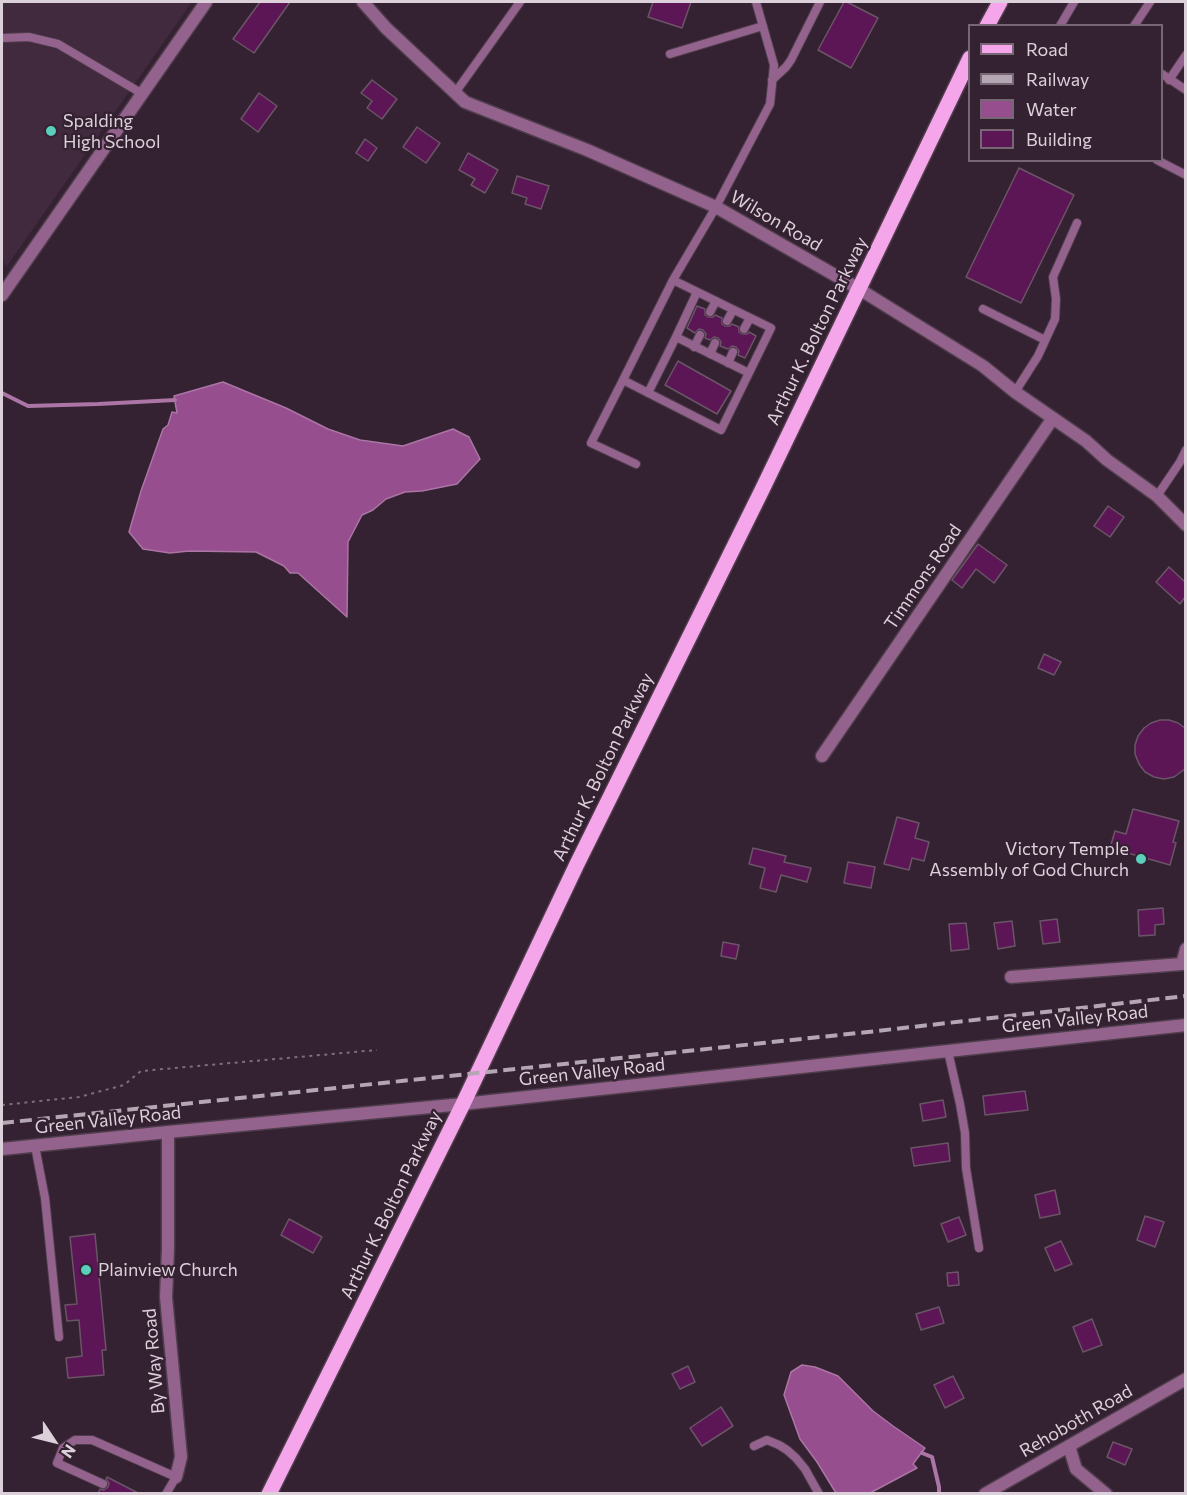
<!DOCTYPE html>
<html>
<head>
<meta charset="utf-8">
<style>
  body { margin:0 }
  #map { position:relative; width:1187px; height:1495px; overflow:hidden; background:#342131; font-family:Commissioner,sans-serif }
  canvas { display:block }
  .frame { position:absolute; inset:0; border:3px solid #dcd0da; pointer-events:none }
  .legend { position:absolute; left:968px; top:24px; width:195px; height:138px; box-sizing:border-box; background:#342131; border:2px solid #776775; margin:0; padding:8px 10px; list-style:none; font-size:18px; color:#dcd0da }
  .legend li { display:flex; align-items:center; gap:12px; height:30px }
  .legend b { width:30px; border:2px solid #776775 }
  .north { position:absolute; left:24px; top:1411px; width:60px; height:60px; -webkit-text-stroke:4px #342131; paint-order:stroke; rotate:125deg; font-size:16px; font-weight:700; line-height:24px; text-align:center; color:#dcd0da }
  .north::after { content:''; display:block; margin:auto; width:21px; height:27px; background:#dcd0da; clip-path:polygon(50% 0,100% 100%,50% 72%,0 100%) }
</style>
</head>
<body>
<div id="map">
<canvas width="1187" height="1495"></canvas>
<div class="frame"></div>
<ul class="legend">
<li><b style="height:8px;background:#f5a5ea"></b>Road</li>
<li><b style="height:8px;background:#b4a6b2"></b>Railway</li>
<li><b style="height:16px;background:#964e8e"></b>Water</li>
<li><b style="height:16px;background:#5c1656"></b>Building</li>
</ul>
<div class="north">N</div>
</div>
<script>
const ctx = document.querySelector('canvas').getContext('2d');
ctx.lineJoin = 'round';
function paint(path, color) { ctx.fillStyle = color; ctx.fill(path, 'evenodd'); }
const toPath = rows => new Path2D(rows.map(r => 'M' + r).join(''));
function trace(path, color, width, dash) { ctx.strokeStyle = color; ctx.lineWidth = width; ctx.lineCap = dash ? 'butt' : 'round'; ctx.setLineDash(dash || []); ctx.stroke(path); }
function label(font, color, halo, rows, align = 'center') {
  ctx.font = font + ' Commissioner,sans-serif'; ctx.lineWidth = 4.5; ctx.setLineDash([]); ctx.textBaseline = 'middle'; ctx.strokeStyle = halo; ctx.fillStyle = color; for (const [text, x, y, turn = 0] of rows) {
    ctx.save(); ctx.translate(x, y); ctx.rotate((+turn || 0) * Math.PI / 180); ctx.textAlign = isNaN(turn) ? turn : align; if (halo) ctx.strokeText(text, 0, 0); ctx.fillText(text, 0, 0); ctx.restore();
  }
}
paint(toPath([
  [2,2,192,2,7,266,2,261]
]), '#41293e');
const water = toPath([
  [223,382,286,408,328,429,360,440,403,446,453,429,469,437,480,459,457,484,422,491,405,492,386,499,373,510,362,515,348,542,347,617,298,573,290,573,284,566,256,552,189,551,170,553,143,549,129,532,141,491,163,429,168,425,172,412,177,413,174,396,223,382],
  [802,1365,815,1367,838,1376,873,1411,893,1426,925,1448,913,1464,917,1468,870,1493,836,1493,817,1462,800,1439,784,1395,791,1372,802,1365]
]);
paint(water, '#964e8e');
trace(water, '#ab75a5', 1.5);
trace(toPath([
  [2,393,28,406,98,404,175,400],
  [922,1453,932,1457,939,1487,939,1494]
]), '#ab75a5', 4);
const building = toPath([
  [260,2,290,2,254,53,233,39,260,2],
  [653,2,691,2,682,28,648,17,653,2],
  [844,2,847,2,878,18,851,68,818,50,844,2],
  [372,80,397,99,382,119,367,108,372,101,361,93,372,80],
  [259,93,277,106,258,132,241,119,259,93],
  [417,127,440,143,426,163,403,147,417,127],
  [365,139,377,148,368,161,356,153,365,139],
  [468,153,498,170,485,193,471,185,475,179,459,170,468,153],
  [1019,168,1074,195,1021,303,966,277,1019,168],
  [517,176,549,186,541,209,525,204,527,198,512,193,517,176],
  [697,306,705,309,705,315,708,317,713,317,715,315,722,318,722,324,725,326,730,326,732,324,739,327,739,332,742,334,747,334,749,332,756,336,745,358,738,355,739,351,736,347,732,346,728,349,720,346,721,342,718,338,714,337,710,340,705,338,706,334,703,330,699,329,695,333,687,328,697,306],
  [678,361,731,391,717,414,665,385,678,361],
  [1108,506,1124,517,1110,537,1094,526,1108,506],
  [978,544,1007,565,994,583,976,569,962,588,952,580,978,544],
  [1169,567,1185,582,1185,597,1180,604,1156,582,1169,567],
  [1044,654,1061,662,1054,675,1038,668,1044,654],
  [1160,720,1169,720,1178,723,1185,728,1185,769,1174,777,1164,779,1154,777,1145,772,1139,764,1135,754,1135,745,1138,736,1144,728,1151,723,1160,720],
  [1133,809,1179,821,1173,842,1176,843,1170,865,1110,848,1115,831,1126,834,1133,809],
  [897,817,919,823,915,838,929,842,924,861,912,858,909,870,884,864,897,817],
  [753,848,786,856,784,862,811,868,807,882,781,875,776,892,760,888,765,868,749,864,753,848],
  [848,862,875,867,871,888,844,883,848,862],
  [1163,908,1164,924,1155,925,1155,935,1139,936,1138,910,1163,908],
  [1057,919,1060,942,1043,944,1040,921,1057,919],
  [1012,921,1015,946,998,949,994,923,1012,921],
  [966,923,969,949,951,951,949,924,966,923],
  [723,942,739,945,736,959,721,956,723,942],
  [1025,1091,1028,1110,985,1115,983,1096,1025,1091],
  [943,1100,946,1117,923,1121,920,1104,943,1100],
  [948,1143,950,1161,914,1166,911,1148,948,1143],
  [1055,1190,1060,1214,1040,1218,1035,1195,1055,1190],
  [1145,1216,1164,1222,1155,1247,1137,1240,1145,1216],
  [959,1217,966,1235,948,1242,941,1224,959,1217],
  [289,1219,322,1237,313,1253,281,1235,289,1219],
  [95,1234,106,1350,102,1350,104,1375,68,1378,66,1358,82,1356,79,1320,67,1321,65,1305,77,1304,70,1237,95,1234],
  [1061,1241,1072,1264,1055,1271,1045,1248,1061,1241],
  [958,1272,959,1285,948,1286,947,1273,958,1272],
  [939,1307,944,1323,921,1330,916,1314,939,1307],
  [1092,1319,1102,1345,1083,1352,1073,1327,1092,1319],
  [688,1366,695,1382,680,1389,672,1374,688,1366],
  [953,1376,964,1398,945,1408,934,1385,953,1376],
  [721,1407,733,1426,702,1446,690,1428,721,1407],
  [1113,1442,1132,1449,1125,1465,1107,1457,1113,1442],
  [107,1477,140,1494,98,1494,100,1489,104,1490,108,1487,109,1483,106,1479,107,1477]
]);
paint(building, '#5c1656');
trace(building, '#6a5567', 1.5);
const lane = toPath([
  [1060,26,1074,2],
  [1134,26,1150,2],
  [2,38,29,37,58,44,141,93],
  [670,54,763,26],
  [1162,74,1186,90],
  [772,80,786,67,791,60,820,2],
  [1169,80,1186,55],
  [455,93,520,2],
  [1157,160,1186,175],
  [673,280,771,328,721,430,623,380,673,280,716,207,770,104,774,65,756,2],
  [983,309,1045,340],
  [710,312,716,301],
  [727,321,733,310],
  [744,329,750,318],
  [676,337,697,292],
  [694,347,700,335],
  [710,354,715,343],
  [728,363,733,352],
  [623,380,591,443,636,464],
  [1015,392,1038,356,1055,319,1056,299,1053,277,1077,223],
  [648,393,676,337,749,373],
  [1157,496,1180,462,1186,450],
  [948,1051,960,1104,965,1133,966,1168,979,1248],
  [35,1146,45,1198,59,1337],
  [754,1446,767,1440,779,1445,787,1450,796,1458,805,1469,819,1494],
  [103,1484,57,1463,63,1448,75,1440,92,1440,176,1477,166,1494]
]);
const street = toPath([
  [363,2,386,28,465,102,587,150,716,207,859,289,983,366,1015,392,1086,441,1107,460,1157,496,1186,525],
  [2,295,206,2],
  [822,756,1053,418],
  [1011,977,1182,964,1186,949],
  [168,1132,168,1249,166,1297,181,1457,176,1477],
  [2,1149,168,1132,463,1104,1186,1025],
  [1069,1446,1076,1469,1106,1494],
  [985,1494,1186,1379]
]);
const primary = toPath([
  [987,26,1000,2],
  [269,1494,463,1104,577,864,762,490,970,58]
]);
trace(lane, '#4f3d4c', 10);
trace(street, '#4f3d4c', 15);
trace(primary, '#4f3d4c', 18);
trace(toPath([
  [2,1105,79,1097,124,1085,141,1071,377,1050]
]), '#7e6e7c', 2, [3, 4.5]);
trace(lane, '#94638d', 8);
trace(street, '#94638d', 12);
trace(primary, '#f5a5ea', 15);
trace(toPath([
  [2,1123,868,1032,1186,996]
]), '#b4a6b2', 4, [12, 6]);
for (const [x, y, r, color] of [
  [51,131,6,"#5bcebc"],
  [1141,859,6,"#5bcebc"],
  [86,1270,6,"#5bcebc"]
]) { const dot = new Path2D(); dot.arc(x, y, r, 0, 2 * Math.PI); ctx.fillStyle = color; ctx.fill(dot); trace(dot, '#342131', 2); }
label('18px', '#dcd0da', '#342131', [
  ["Spalding",63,121],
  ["High School",63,142],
  ["Victory Temple",1129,849,"right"],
  ["Assembly of God Church",1129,870,"right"],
  ["Plainview Church",98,1270]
], 'left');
label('18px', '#dcd0da', '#342131', [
  ["Wilson Road",776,221,30],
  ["Arthur K. Bolton Parkway",817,331,-64],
  ["Timmons Road",923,577,-56],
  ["Arthur K. Bolton Parkway",603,767,-64],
  ["Green Valley Road",1075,1019,-6],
  ["Green Valley Road",592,1072,-6],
  ["Green Valley Road",108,1120,-6],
  ["Arthur K. Bolton Parkway",391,1205,-64],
  ["By Way Road",154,1361,-95],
  ["Rehoboth Road",1076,1421,-30]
]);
</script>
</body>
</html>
